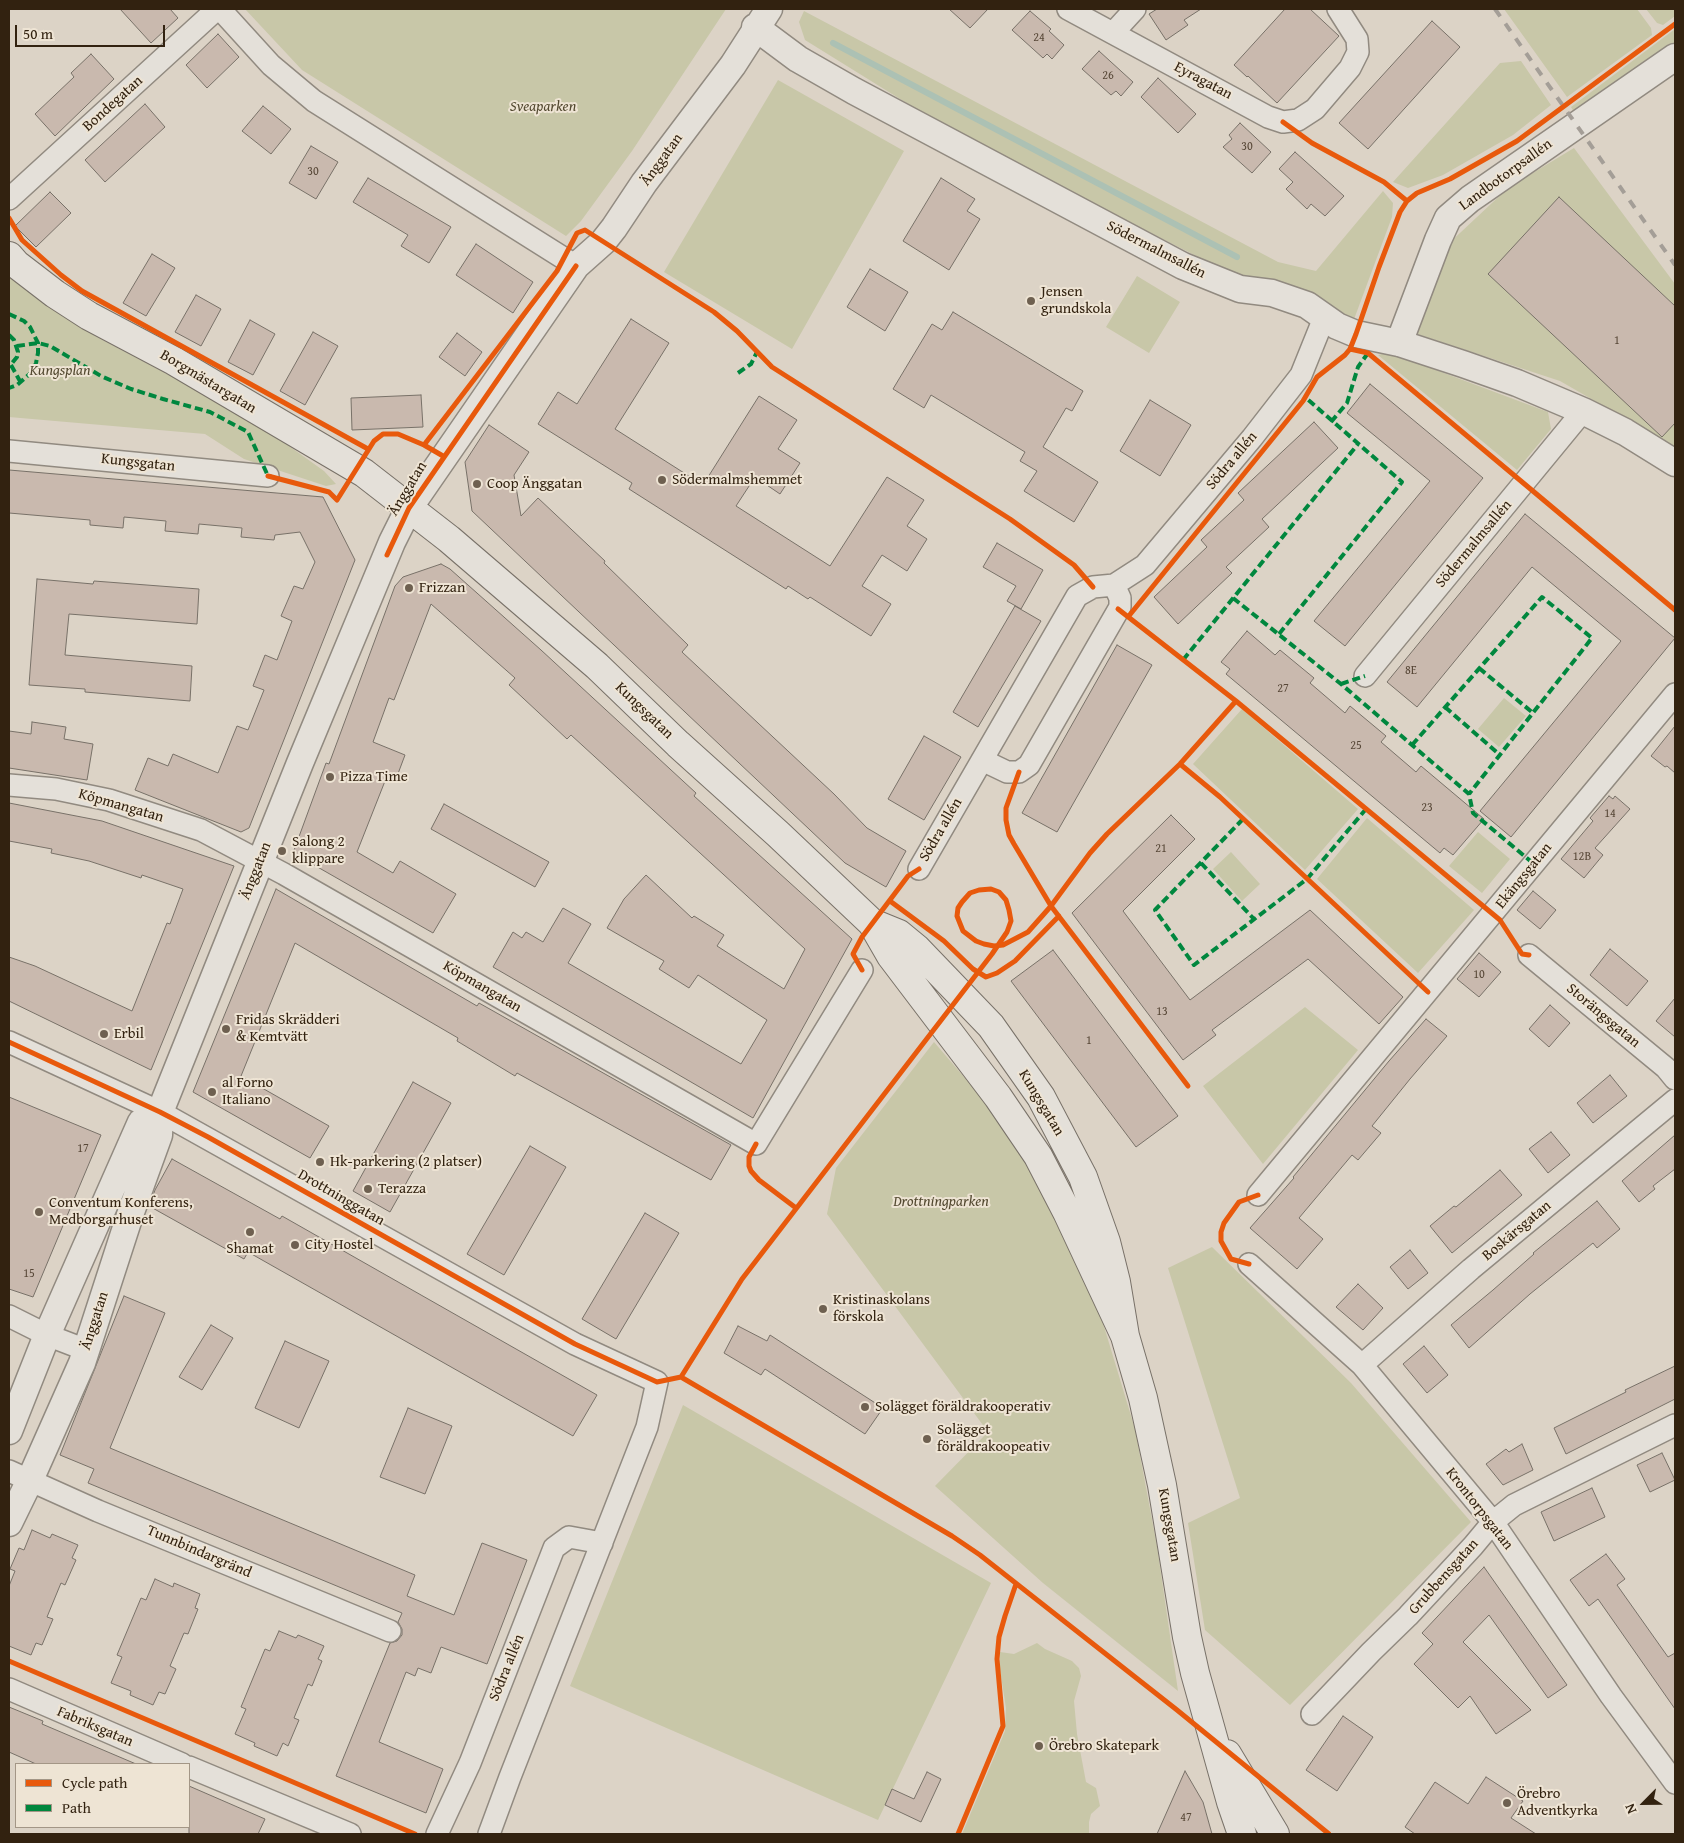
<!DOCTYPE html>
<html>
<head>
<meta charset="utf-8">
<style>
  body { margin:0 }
  #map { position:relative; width:1684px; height:1843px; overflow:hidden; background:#dcd3c6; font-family:"Gentium Book Plus",serif }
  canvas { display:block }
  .frame { position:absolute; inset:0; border:10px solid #322210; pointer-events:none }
  .legend { position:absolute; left:15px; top:1763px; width:175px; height:65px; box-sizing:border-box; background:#eee4d4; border:1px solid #a39686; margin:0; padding:6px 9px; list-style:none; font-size:15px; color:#322210 }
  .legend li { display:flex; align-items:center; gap:10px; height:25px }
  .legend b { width:25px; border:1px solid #a39686 }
  .north { position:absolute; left:1619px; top:1778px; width:50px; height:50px; -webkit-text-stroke:4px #eee4d4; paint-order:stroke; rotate:247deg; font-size:14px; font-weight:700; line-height:20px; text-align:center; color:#322210 }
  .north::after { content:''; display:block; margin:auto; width:18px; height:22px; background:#322210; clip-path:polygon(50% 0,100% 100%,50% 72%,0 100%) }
  .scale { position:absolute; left:15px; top:25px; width:150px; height:22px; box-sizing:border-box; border:2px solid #322210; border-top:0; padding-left:6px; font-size:15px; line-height:18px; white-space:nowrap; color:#322210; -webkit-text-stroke:4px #eee4d4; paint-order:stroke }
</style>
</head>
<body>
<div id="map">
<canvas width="1684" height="1843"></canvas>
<div class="frame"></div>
<ul class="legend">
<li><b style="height:6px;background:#e8590c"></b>Cycle path</li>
<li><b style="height:6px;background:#00873e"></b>Path</li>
</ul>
<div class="north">N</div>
<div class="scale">50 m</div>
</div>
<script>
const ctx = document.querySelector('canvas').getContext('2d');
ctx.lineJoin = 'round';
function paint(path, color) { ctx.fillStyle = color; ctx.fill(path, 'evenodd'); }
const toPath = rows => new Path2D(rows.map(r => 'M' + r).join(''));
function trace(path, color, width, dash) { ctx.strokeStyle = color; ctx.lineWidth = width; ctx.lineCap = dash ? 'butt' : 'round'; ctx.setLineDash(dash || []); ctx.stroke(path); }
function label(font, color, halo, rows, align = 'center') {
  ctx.font = font + ' "Gentium Book Plus",serif'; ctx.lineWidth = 4; ctx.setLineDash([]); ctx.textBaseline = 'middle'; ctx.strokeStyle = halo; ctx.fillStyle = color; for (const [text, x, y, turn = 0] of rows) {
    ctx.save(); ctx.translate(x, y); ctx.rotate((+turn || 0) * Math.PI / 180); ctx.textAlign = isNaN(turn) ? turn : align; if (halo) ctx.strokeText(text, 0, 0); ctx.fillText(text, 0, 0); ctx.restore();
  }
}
paint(toPath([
  [245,9,726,9,632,151,581,221,566,236,302,70],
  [1504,9,1637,9,1651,28,1652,35,1567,97],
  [1646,9,1675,9,1675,16,1663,25,1657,23],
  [804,11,1278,262,1316,271,1383,191,1393,203,1392,217,1353,322,1298,293,1220,268,1137,226,913,107,805,40,799,22],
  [1675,29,1675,44,1575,114,1571,107],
  [1521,61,1551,105,1513,135,1443,175,1408,188,1393,182,1500,63],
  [778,80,904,151,792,349,664,272],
  [1574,148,1675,284,1675,447,1560,381,1411,332,1445,247,1508,188],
  [1137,276,1180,302,1149,353,1106,327],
  [9,277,95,336,186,384,275,436,324,471,336,484,326,486,244,459,205,434,9,417],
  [1388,352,1548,412,1551,429,1517,470,1378,355],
  [1504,698,1526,716,1499,747,1478,729],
  [1242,709,1358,809,1305,870,1193,764],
  [1367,818,1474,910,1418,973,1317,879],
  [1478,832,1510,859,1482,893,1449,866],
  [1231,852,1260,884,1242,901,1213,869],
  [1305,1007,1358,1050,1263,1164,1203,1086],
  [934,1042,1025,1148,1093,1290,1135,1429,1157,1546,1178,1691,1043,1583,935,1486,988,1432,827,1214,836,1168],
  [1212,1247,1351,1383,1471,1522,1290,1705,1205,1630,1188,1523,1240,1498,1168,1268],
  [683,1405,991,1583,878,1820,570,1686],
  [1037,1643,1045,1649,1072,1661,1079,1668,1081,1676,1074,1701,1077,1734,1086,1782,1096,1788,1100,1806,1091,1814,1089,1822,1089,1833,1091,1834,962,1834,1005,1731,1006,1708,1000,1670,1000,1652,1014,1654]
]), '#c8c7a8');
trace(toPath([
  [833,43,1237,257]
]), '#acc1b4', 6);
const building = toPath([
  [120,9,170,9,178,18,151,43,120,9],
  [949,9,988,9,970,28,949,9],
  [1157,9,1201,9,1184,20,1188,25,1166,40,1149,14,1157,9],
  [1285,9,1310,9,1339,36,1277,103,1248,76,1247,77,1234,65,1285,9],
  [1030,11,1051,29,1049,31,1064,45,1052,59,1047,54,1043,58,1012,30,1030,11],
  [1432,21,1460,47,1368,149,1339,123,1432,21],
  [218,34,239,57,207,88,186,65,218,34],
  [1099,51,1133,82,1121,96,1116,91,1111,95,1082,69,1099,51],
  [91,54,114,79,55,136,35,114,74,77,71,73,91,54],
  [1158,78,1196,114,1178,133,1141,97,1158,78],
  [145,104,165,127,105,182,85,160,145,104],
  [263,106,291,129,271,154,242,131,263,106],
  [1240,123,1271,152,1252,173,1223,147,1232,139,1229,135,1240,123],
  [311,146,338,162,316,199,289,183,311,146],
  [1295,152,1344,196,1325,216,1311,204,1307,209,1286,189,1293,182,1279,169,1295,152],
  [368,178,451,227,429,263,401,246,408,235,353,202,368,178],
  [941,178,975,199,967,211,980,219,949,270,903,241,941,178],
  [50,192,71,213,36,247,15,226,50,192],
  [1559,197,1675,306,1675,423,1662,437,1488,274,1559,197],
  [476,244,533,282,513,313,456,275,476,244],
  [152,254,175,268,146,316,123,303,152,254],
  [870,269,908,292,885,331,847,307,870,269],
  [196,295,221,309,201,346,175,332,196,295],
  [953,312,1083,391,1072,411,1066,408,1043,447,1098,482,1074,522,1024,491,1037,471,1020,461,1025,452,931,395,924,408,893,389,932,324,942,330,953,312],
  [631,319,669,343,615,429,703,485,759,396,797,420,778,449,800,463,780,494,755,477,736,506,830,566,887,477,924,500,907,526,927,539,907,571,882,555,862,586,891,604,871,636,810,597,808,599,788,586,786,589,629,489,632,483,538,424,558,392,577,404,631,319],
  [250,320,275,334,253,375,228,362,250,320],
  [313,332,338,346,305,405,280,391,313,332],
  [457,333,482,352,465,376,439,357,457,333],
  [1370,384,1483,478,1345,646,1314,621,1430,481,1347,413,1370,384],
  [421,395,423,427,352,430,351,398,421,395],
  [1150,400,1191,425,1160,476,1120,451,1150,400],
  [1314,422,1338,448,1262,519,1269,527,1226,567,1232,573,1178,624,1154,597,1207,547,1201,540,1244,500,1238,493,1314,422],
  [489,425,529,452,514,475,521,516,538,498,605,561,604,563,688,645,682,652,834,794,867,828,906,851,886,887,845,863,472,511,465,462,489,425],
  [9,470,323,497,355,560,249,828,241,832,135,790,148,758,168,766,173,754,218,773,237,726,248,730,264,690,253,686,265,655,277,660,292,621,281,616,294,586,303,589,315,562,300,532,275,535,274,540,241,537,242,528,199,524,198,534,165,531,166,521,124,517,123,528,90,525,90,520,9,513,9,470],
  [1525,514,1675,638,1511,837,1480,811,1621,641,1532,567,1417,707,1387,682,1525,514],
  [997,543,1043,570,1021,609,1007,601,1016,586,983,567,997,543],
  [441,564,450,569,541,650,696,793,694,796,852,939,753,1118,493,967,513,932,522,938,526,932,543,942,563,908,591,924,568,963,741,1064,767,1020,698,975,689,988,659,969,664,961,607,928,624,899,646,875,692,918,694,916,724,935,717,946,784,989,805,949,571,735,567,739,509,685,515,678,431,604,394,700,389,698,373,742,405,755,396,779,387,776,357,852,393,873,400,861,456,894,433,933,293,853,326,763,329,764,395,586,403,577,441,564],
  [37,579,93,584,94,581,199,589,197,624,69,614,65,655,192,666,190,701,85,692,85,689,29,685,37,579],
  [1015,606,1041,621,978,727,953,712,1015,606],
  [1247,631,1275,655,1280,650,1314,678,1310,683,1345,713,1350,706,1386,736,1381,742,1416,772,1421,766,1484,819,1453,855,1444,848,1440,853,1226,674,1230,669,1221,662,1247,631],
  [1117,645,1152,665,1057,832,1022,813,1117,645],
  [32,722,66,727,64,739,93,744,87,780,9,768,9,731,31,734,32,722],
  [1675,726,1675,773,1667,766,1665,767,1651,756,1675,726],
  [924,736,961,757,924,820,888,799,924,736],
  [1609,796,1613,799,1615,796,1630,809,1595,848,1603,855,1584,878,1561,859,1593,821,1590,818,1609,796],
  [9,803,102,821,234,866,151,1070,9,1001,9,957,35,966,132,1011,167,923,170,924,183,889,142,875,141,878,89,861,51,853,52,849,9,841,9,803],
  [444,804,549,862,535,887,431,829,444,804],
  [1171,815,1195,839,1123,911,1190,1000,1310,910,1403,997,1379,1024,1308,959,1212,1030,1216,1035,1183,1060,1072,913,1171,815],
  [276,889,477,1006,479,1003,731,1145,711,1180,517,1073,515,1076,457,1041,458,1038,295,943,241,1076,329,1126,310,1158,193,1092,276,889],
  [1533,891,1556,910,1540,929,1517,910,1533,891],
  [1610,949,1648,981,1627,1006,1590,975,1610,949],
  [1053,950,1178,1116,1136,1147,1011,981,1053,950],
  [1479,953,1501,972,1479,997,1457,979,1479,953],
  [1675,998,1675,1037,1656,1021,1675,998],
  [1550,1005,1570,1023,1549,1047,1529,1029,1550,1005],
  [1426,1019,1447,1036,1410,1079,1372,1126,1381,1133,1358,1160,1352,1155,1299,1218,1323,1239,1297,1269,1250,1228,1294,1178,1293,1177,1389,1061,1426,1019],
  [1610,1075,1627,1096,1593,1123,1577,1103,1610,1075],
  [413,1082,451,1103,390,1212,353,1191,413,1082],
  [9,1097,101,1135,33,1297,9,1289,9,1097],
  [1551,1132,1570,1155,1548,1173,1529,1149,1551,1132],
  [1675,1135,1675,1169,1653,1186,1655,1189,1639,1202,1622,1181,1675,1135],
  [530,1146,566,1167,504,1275,467,1254,530,1146],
  [172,1159,280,1219,282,1216,597,1395,573,1436,248,1252,244,1259,149,1206,155,1190,172,1159],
  [1500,1170,1522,1195,1452,1253,1430,1226,1454,1206,1456,1207,1500,1170],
  [1597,1201,1620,1229,1597,1248,1593,1243,1530,1294,1469,1348,1451,1325,1493,1290,1534,1254,1533,1253,1597,1201],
  [645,1213,679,1233,616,1339,582,1319,645,1213],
  [1410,1250,1428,1273,1408,1289,1390,1267,1410,1250],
  [1358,1284,1383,1308,1363,1330,1336,1307,1358,1284],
  [124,1296,165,1313,110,1448,415,1575,407,1596,454,1615,482,1543,527,1560,487,1664,441,1647,431,1673,418,1668,415,1676,406,1672,379,1742,443,1769,426,1813,336,1776,390,1643,397,1641,402,1635,402,1629,398,1622,402,1613,88,1483,94,1469,60,1455,124,1296],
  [211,1325,233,1338,202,1390,179,1377,211,1325],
  [738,1326,767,1341,770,1335,883,1408,865,1434,765,1369,761,1375,724,1353,738,1326],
  [285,1341,329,1361,299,1428,255,1408,285,1341],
  [1424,1346,1448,1375,1427,1393,1403,1364,1424,1346],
  [1675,1366,1675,1399,1566,1454,1554,1428,1626,1392,1625,1390,1675,1366],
  [408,1408,452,1426,425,1494,380,1477,408,1408],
  [1522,1444,1533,1470,1503,1485,1486,1464,1506,1449,1509,1452,1522,1444],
  [1662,1453,1675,1480,1650,1492,1637,1465,1662,1453],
  [1592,1488,1605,1517,1554,1541,1541,1512,1592,1488],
  [32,1530,50,1538,52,1534,78,1545,72,1558,76,1560,65,1585,61,1583,47,1617,53,1619,42,1645,36,1643,31,1655,9,1646,9,1586,15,1571,10,1569,19,1548,24,1550,32,1530],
  [1606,1554,1625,1579,1617,1585,1668,1657,1675,1653,1675,1709,1598,1599,1589,1606,1570,1580,1606,1554],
  [1484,1567,1567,1685,1548,1698,1489,1615,1463,1642,1531,1710,1496,1734,1470,1696,1458,1708,1414,1664,1433,1644,1422,1633,1484,1567],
  [155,1579,173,1587,174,1583,200,1594,195,1608,198,1609,188,1634,184,1633,170,1666,176,1669,165,1694,159,1692,153,1705,130,1695,131,1691,111,1683,122,1657,117,1655,141,1598,146,1600,155,1579],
  [279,1631,296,1638,298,1635,324,1646,318,1659,322,1661,312,1686,308,1684,294,1718,299,1720,288,1746,283,1743,277,1756,254,1746,255,1743,235,1734,246,1709,241,1707,265,1649,270,1651,279,1631],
  [9,1707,43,1721,42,1724,136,1764,36,1764,9,1752,9,1707],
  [1343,1716,1373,1737,1337,1791,1306,1770,1343,1716],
  [1185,1771,1203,1802,1212,1834,1157,1834,1185,1771],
  [927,1772,941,1779,921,1822,885,1805,892,1789,914,1799,927,1772],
  [1486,1777,1523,1801,1511,1818,1536,1834,1415,1834,1405,1827,1435,1782,1468,1804,1486,1777],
  [189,1786,265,1819,258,1834,189,1834,189,1786]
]);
paint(building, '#c9b9ae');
trace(building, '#787168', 1);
const minor = toPath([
  [220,9,271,65,314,101,576,266],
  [1068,9,1268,117,1283,122,1298,120,1315,109,1350,68,1358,52,1357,39,1338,9],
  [1113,33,1135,9],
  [9,199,217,9],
  [9,451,268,476],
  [1365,676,1583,411],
  [982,760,1007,772,1019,772,1029,765,1120,607,1120,598,1114,585],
  [9,785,56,789,109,800,201,830,284,874,756,1144,862,970],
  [919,869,1077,596,1093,587,1114,585,1145,565,1252,438,1301,375,1324,318],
  [1529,955,1666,1068,1675,1079],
  [9,1042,160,1112,575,1344,657,1382,647,1427,510,1777,489,1834],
  [1258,1195,1675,694],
  [1249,1264,1362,1365,1493,1522,1611,1696,1675,1783],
  [9,1316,47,1335,86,1350],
  [1362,1365,1471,1269,1675,1100],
  [9,1471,98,1511,390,1631],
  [9,1689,182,1764],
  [1312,1714,1371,1652,1408,1616,1473,1546,1493,1522,1514,1505,1675,1425],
  [189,1767,350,1834],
  [437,1834,470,1763,554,1548,569,1537,602,1543]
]);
const tertiary = toPath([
  [755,27,798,59,854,91,1183,266,1240,289,1272,293,1307,305,1337,326,1356,334,1399,343,1463,364,1517,383,1583,411,1625,432,1675,463],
  [1399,343,1438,240,1448,218,1470,199,1675,57],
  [9,1431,47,1335,141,1122,160,1112],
  [9,1523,30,1480,82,1363,131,1212,159,1135,160,1112,300,763,392,542,409,508,576,266,603,242,614,228,644,183,733,65,769,9]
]);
const secondary = toPath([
  [9,256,16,264,55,294,89,316,174,361,364,473,449,539,597,666,678,744,778,834,872,923,891,956,998,1097,1038,1156,1067,1212,1125,1336],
  [872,923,899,934,916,948,991,1026,1041,1097,1083,1177,1106,1242,1116,1282,1125,1336,1143,1398,1162,1485,1187,1637,1195,1673,1231,1802,1242,1834],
  [1227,1754,1275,1834]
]);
trace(minor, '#918a80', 24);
trace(tertiary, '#918a80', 29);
trace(secondary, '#787168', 30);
trace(minor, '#e4e0d9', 21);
trace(tertiary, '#e4e0d9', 26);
trace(secondary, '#e4e0d9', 28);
trace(toPath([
  [1495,9,1675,265]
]), '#a49e97', 4, [9, 9]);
trace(toPath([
  [9,314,24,321,30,327,38,343,38,353,36,363,32,372,17,385,9,388],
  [9,335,14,340,18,352,17,357,9,367],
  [17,346,38,343,50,346,101,376,131,389,163,399,210,412,248,432,268,476,272,477],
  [11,365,21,383],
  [738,373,751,364,757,352],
  [1331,422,1347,403,1358,367,1368,353],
  [1233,598,1341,684,1469,794,1473,813,1534,864],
  [1279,634,1402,482,1305,397],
  [1183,660,1358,444],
  [1479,668,1533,713],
  [1341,684,1365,676],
  [1445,707,1500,755],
  [1412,745,1542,597,1592,638,1469,794],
  [1243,819,1155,910,1194,965,1307,879,1366,809],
  [1201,863,1254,919]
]), '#00873e', 4, [8, 4]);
trace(toPath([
  [1283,122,1312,143,1384,182,1407,201],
  [9,218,22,240,61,275,82,291,368,449],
  [1350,349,1368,353,1675,610],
  [424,445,557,271,577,233,585,230,714,312,737,331,772,367,1010,519,1074,565,1093,587],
  [268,476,329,492,337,500,374,441,383,434,398,434,424,445,443,456],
  [387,555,409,508,576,266],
  [1118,609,1236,701,1500,920,1522,954,1529,955],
  [1128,617,1303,401,1317,377,1345,355,1350,349,1356,334,1379,267,1400,212,1407,201,1417,193,1450,179,1517,141,1675,24],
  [1180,764,1220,797,1428,992],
  [1019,772,1006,808,1006,820,1009,835,1014,844,1051,906,1188,1086],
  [890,901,944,941,973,969,986,977,997,973,1015,961,1059,916],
  [862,970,853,954,862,937,908,876,919,869],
  [9,1042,160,1112,208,1137,575,1344,657,1382,681,1377,742,1279,992,954,1007,932,1011,921,1009,910,1006,900,999,892,991,889,979,890,970,893,962,902,958,908,957,916,963,931,976,941,984,944,994,946,1003,945,1028,932,1051,906,1090,853,1107,834,1180,764,1236,701],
  [756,1144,749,1157,749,1166,751,1171,759,1180,796,1208],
  [1249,1264,1231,1259,1221,1241,1221,1232,1224,1223,1239,1202,1258,1195],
  [681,1377,952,1536,980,1555,1177,1710,1329,1834],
  [9,1661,415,1834],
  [958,1834,1003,1726,997,1659,999,1637,1005,1616,1016,1584]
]), '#e8590c', 5);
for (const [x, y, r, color] of [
  [1031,301,5,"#6e6050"],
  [662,480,5,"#6e6050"],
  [477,484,5,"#6e6050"],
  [409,588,5,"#6e6050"],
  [330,777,5,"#6e6050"],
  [282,851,5,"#6e6050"],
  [226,1029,5,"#6e6050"],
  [104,1034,5,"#6e6050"],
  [212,1092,5,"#6e6050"],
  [320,1162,5,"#6e6050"],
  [368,1189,5,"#6e6050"],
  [39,1212,5,"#6e6050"],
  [250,1232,5,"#6e6050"],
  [295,1245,5,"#6e6050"],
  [823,1309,5,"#6e6050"],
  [865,1407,5,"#6e6050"],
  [927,1439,5,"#6e6050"],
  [1039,1746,5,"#6e6050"],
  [1507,1803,5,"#6e6050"]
]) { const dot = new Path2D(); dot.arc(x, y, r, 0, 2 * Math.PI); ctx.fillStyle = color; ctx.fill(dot); trace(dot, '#eee4d4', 2); }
label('12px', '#584838', null, [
  ["24",1039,38],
  ["26",1108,76],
  ["30",1247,147],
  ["30",313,172],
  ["1",1617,341],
  ["8E",1411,671],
  ["27",1283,689],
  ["25",1356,746],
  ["23",1427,808],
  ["14",1610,814],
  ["21",1161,849],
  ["12B",1582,857],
  ["10",1479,975],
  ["13",1162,1012],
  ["1",1089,1041],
  ["17",83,1149],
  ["15",29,1274],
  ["47",1186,1818]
]);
label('15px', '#322210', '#eee4d4', [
  ["Eyragatan",1203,81,28],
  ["Bondegatan",113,104,-42],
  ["Änggatan",662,160,-54],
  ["Landbotorpsallén",1506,175,-36],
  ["Södermalmsallén",1156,250,27],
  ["Borgmästargatan",208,382,31],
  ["Södra allén",1232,461,-50],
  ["Kungsgatan",138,463,6],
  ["Änggatan",408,489,-59],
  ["Södermalmsallén",1474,544,-50],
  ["Kungsgatan",644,711,44],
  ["Köpmangatan",121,806,16],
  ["Södra allén",941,830,-60],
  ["Änggatan",256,871,-68],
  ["Ekängsgatan",1524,876,-51],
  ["Köpmangatan",482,987,30],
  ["Storängsgatan",1603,1016,40],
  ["Kungsgatan",1041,1103,59],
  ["Drottninggatan",341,1198,30],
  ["Boskärsgatan",1517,1231,-40],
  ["Änggatan",95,1321,-72],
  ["Krontorpsgatan",1479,1509,52],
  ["Kungsgatan",1169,1525,80],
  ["Tunnbindargränd",199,1552,23],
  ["Grubbensgatan",1444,1577,-48],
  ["Södra allén",507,1668,-68],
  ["Fabriksgatan",95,1727,23]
]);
label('italic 15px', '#534930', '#eee4d4', [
  ["Sveaparken",543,107],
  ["Kungsplan",60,371],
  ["Drottningparken",941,1202]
]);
label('15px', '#322210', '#eee4d4', [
  ["Jensen",1041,292],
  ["grundskola",1041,309],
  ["Södermalmshemmet",672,480],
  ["Coop Änggatan",487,484],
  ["Frizzan",419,588],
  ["Pizza Time",340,777],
  ["Salong 2",292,842],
  ["klippare",292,859],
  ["Fridas Skrädderi",236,1020],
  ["& Kemtvätt",236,1037],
  ["Erbil",114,1034],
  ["al Forno",222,1083],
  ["Italiano",222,1100],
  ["Hk-parkering (2 platser)",330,1162],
  ["Terazza",378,1189],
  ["Conventum Konferens,",49,1203],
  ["Medborgarhuset",49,1220],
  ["City Hostel",305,1245],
  ["Shamat",250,1249,"center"],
  ["Kristinaskolans",833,1300],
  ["förskola",833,1317],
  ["Solägget föräldrakooperativ",875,1407],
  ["Solägget",937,1430],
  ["föräldrakoopeativ",937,1447],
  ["Örebro Skatepark",1049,1746],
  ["Örebro",1517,1794],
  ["Adventkyrka",1517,1811]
], 'left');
</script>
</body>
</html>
